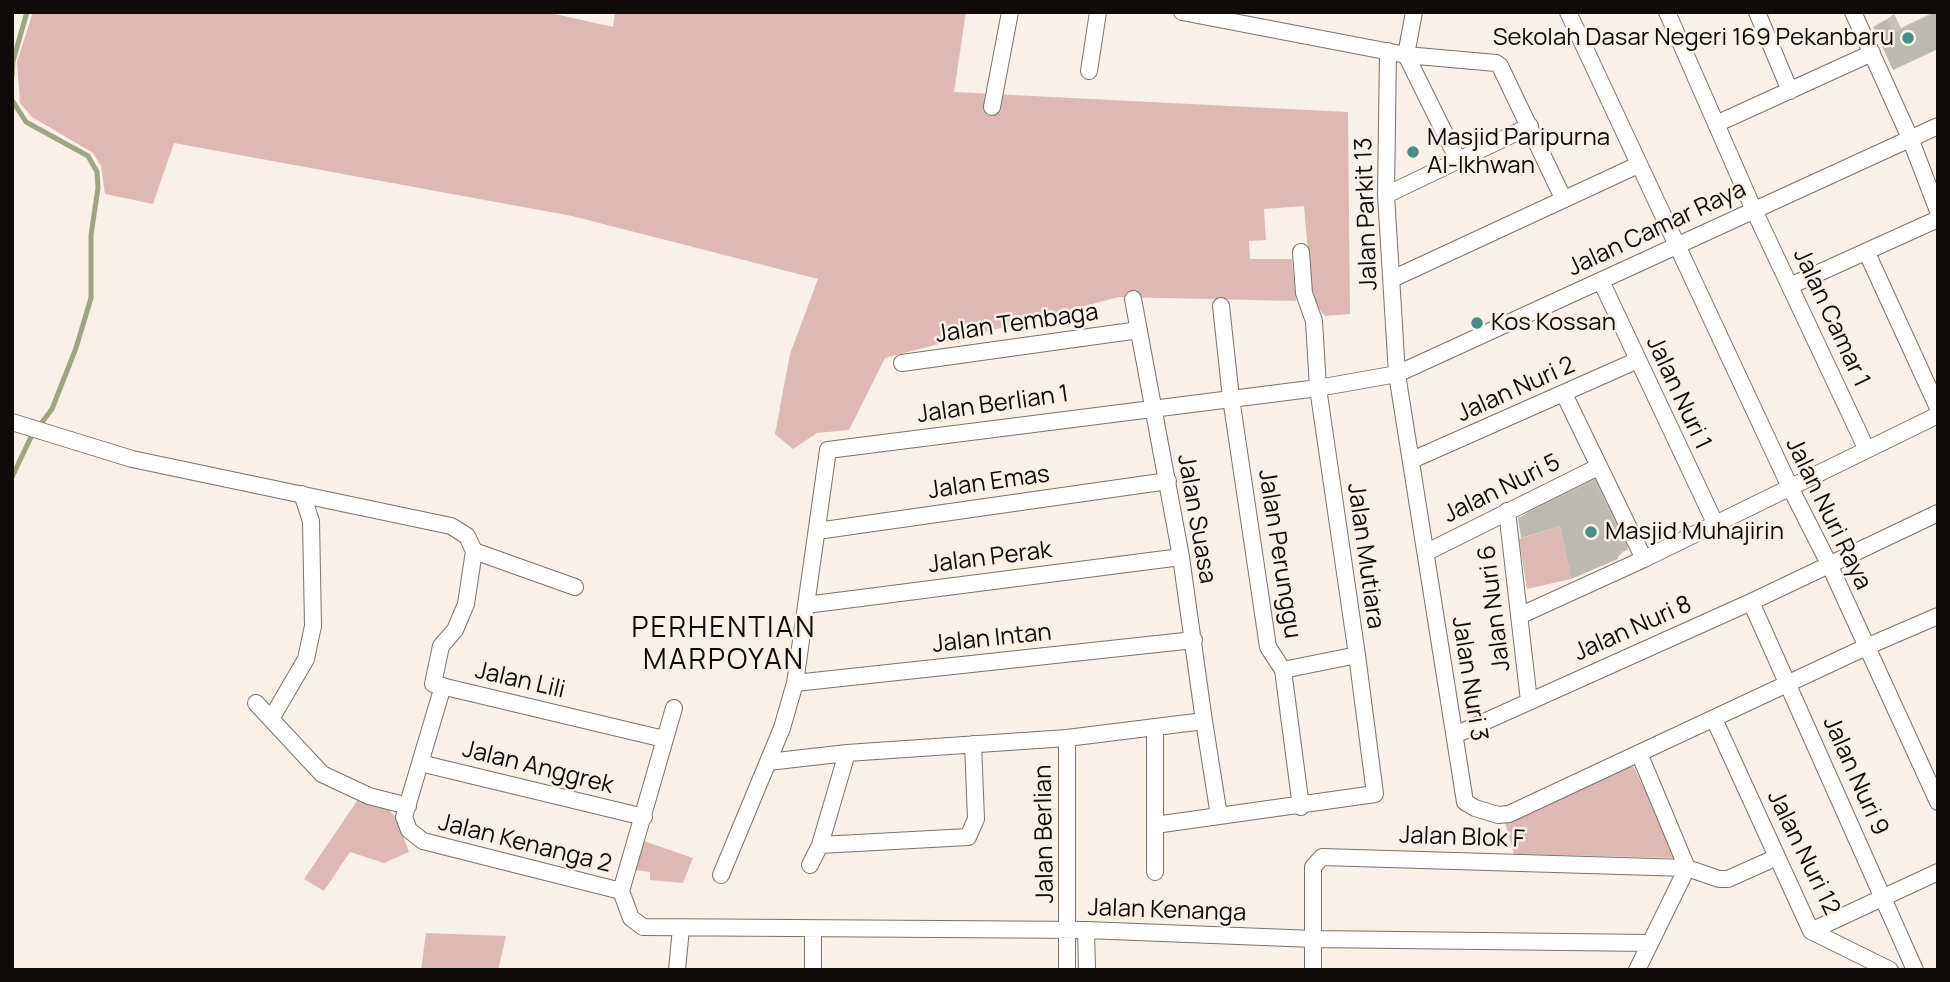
<!DOCTYPE html>
<html>
<head>
<meta charset="utf-8">
<style>
  body { margin:0 }
  #map { position:relative; width:1950px; height:982px; overflow:hidden; background:#f9f1e8; font-family:Manrope,sans-serif }
  canvas { display:block }
  .frame { position:absolute; inset:0; border:14px solid #0e0b08; pointer-events:none }
</style>
</head>
<body>
<div id="map">
<canvas width="1950" height="982"></canvas>
<div class="frame"></div>
</div>
<script>
const ctx = document.querySelector('canvas').getContext('2d');
ctx.lineJoin = 'round';
function paint(path, color) { ctx.fillStyle = color; ctx.fill(path, 'evenodd'); }
const toPath = rows => new Path2D(rows.map(r => 'M' + r).join(''));
function trace(path, color, width, dash) { ctx.strokeStyle = color; ctx.lineWidth = width; ctx.lineCap = dash ? 'butt' : 'round'; ctx.setLineDash(dash || []); ctx.stroke(path); }
function label(font, color, halo, rows, align = 'center') {
  ctx.font = font + ' Manrope,sans-serif'; ctx.lineWidth = 5; ctx.setLineDash([]); ctx.textBaseline = 'middle'; ctx.strokeStyle = halo; ctx.fillStyle = color; for (const [text, x, y, turn = 0] of rows) {
    ctx.save(); ctx.translate(x, y); ctx.rotate((+turn || 0) * Math.PI / 180); ctx.textAlign = isNaN(turn) ? turn : align; if (halo) ctx.strokeText(text, 0, 0); ctx.fillText(text, 0, 0); ctx.restore();
  }
}
paint(toPath([
  [33,12,546,12,613,27,615,12,966,12,954,92,1348,112,1350,314,1325,316,1312,300,1304,206,1264,209,1266,240,1249,241,1250,259,1292,259,1296,301,1119,297,885,358,849,430,817,433,793,449,775,434,790,354,818,279,572,216,174,143,153,204,105,194,101,166,93,153,32,117,20,103,17,62],
  [1560,526,1571,579,1527,589,1519,539],
  [1630,759,1678,858,1514,854,1504,819],
  [359,798,382,804,396,817,409,852,384,863,350,852,324,891,304,879],
  [638,839,693,858,683,883,650,880,650,872,628,869],
  [426,933,506,936,498,970,421,970]
]), '#deb9b4');
paint(toPath([
  [1934,12,1938,12,1938,47,1875,28,1894,14,1901,28],
  [1603,473,1635,540,1617,558,1561,524,1520,519,1529,510]
]), '#0003');
trace(toPath([
  [12,76,13,61,27,12],
  [12,100,26,122,88,156,97,172,98,188,91,235,91,298,76,348,52,409,31,437,12,477]
]), '#9da583', 5);
paint(toPath([
  [1938,12,1938,49,1893,70,1873,27,1887,19,1894,33],
  [1594,481,1628,550,1618,552,1618,559,1571,579,1560,526,1521,538,1518,518]
]), '#bcb9af');
const street = toPath([
  [1182,12,1406,55,1496,63,1500,66,1563,198],
  [1414,12,1406,55,1458,160],
  [1568,12,1790,487,1829,564,1938,802],
  [1667,12,1753,208,1866,448],
  [1757,12,1790,91],
  [1853,12,1910,138,1938,211],
  [1388,51,1386,195,1397,374,1465,802,1475,808,1498,815,1509,814,1866,647,1938,616],
  [1089,71,1098,12],
  [992,107,1010,12],
  [1716,124,1872,53],
  [1386,195,1530,126],
  [1867,253,1938,408],
  [1392,279,1638,165],
  [1601,281,1715,523],
  [1792,285,1938,219],
  [1221,306,1231,398,1268,647,1283,670,1301,807],
  [902,363,1139,330],
  [1564,394,1644,559],
  [12,422,132,459,451,526,467,536,474,551,466,604,455,630,441,646,433,684,664,739],
  [1412,460,1638,360],
  [1507,511,1529,701],
  [817,531,1168,481],
  [474,551,575,587],
  [1427,552,1598,467],
  [1751,602,1915,970],
  [806,605,1181,557],
  [1519,616,1644,559,1938,415],
  [1283,670,1357,655,1318,388,1314,321,1304,293,1301,252],
  [795,683,1194,640],
  [443,686,404,817,409,830,423,841,621,891],
  [256,703,322,774,369,796,408,806],
  [674,708,621,891,631,918,643,927,1086,930,1314,939,1650,943],
  [271,719,306,659,313,626,311,521,302,494],
  [1714,719,1811,931,1890,970],
  [1204,721,1219,816,1375,794,1357,655],
  [1455,735,1751,602,1938,513],
  [1067,738,1067,970],
  [1639,753,1687,868],
  [768,762,847,753,1067,738,1204,721,1181,557,1133,299],
  [420,763,644,817],
  [1155,825,1219,816],
  [820,845,968,837,976,819,973,744],
  [810,865,820,845,847,753],
  [1155,872,1155,727],
  [721,875,782,728,795,683,828,450,1318,388,1397,374,1938,126],
  [1086,930,1087,970],
  [1811,931,1938,872],
  [677,970,681,928],
  [813,970,813,930],
  [1313,970,1313,867,1322,857,1687,868,1719,879,1728,879,1777,857],
  [1637,970,1687,868]
]);
trace(street, '#79736a', 18);
trace(street, '#fff', 16);
for (const [x, y, r, color] of [
  [1908,38,7,"#478e86"],
  [1413,152,7,"#478e86"],
  [1477,323,7,"#478e86"],
  [1591,532,7,"#478e86"]
]) { const dot = new Path2D(); dot.arc(x, y, r, 0, 2 * Math.PI); ctx.fillStyle = color; ctx.fill(dot); trace(dot, '#f9f1e8', 2.5); }
label('24px', '#0e0b08', '#f9f1e8', [
  ["Sekolah Dasar Negeri 169 Pekanbaru",1894,38,"right"],
  ["Masjid Paripurna",1427,138],
  ["Al-Ikhwan",1427,166],
  ["Kos Kossan",1491,323],
  ["Masjid Muhajirin",1605,532]
], 'left');
label('24px', '#0e0b08', '#f9f1e8', [
  ["Jalan Parkit 13",1367,214,-92],
  ["Jalan Camar Raya",1657,229,-25],
  ["Jalan Camar 1",1831,318,65],
  ["Jalan Tembaga",1017,324,-8],
  ["Jalan Nuri 2",1516,390,-24],
  ["Jalan Nuri 1",1678,393,65],
  ["Jalan Berlian 1",993,405,-8],
  ["Jalan Emas",989,483,-8],
  ["Jalan Nuri 5",1502,489,-26],
  ["Jalan Nuri Raya",1828,514,64],
  ["Jalan Suasa",1196,519,80],
  ["Jalan Perunggu",1279,554,81],
  ["Jalan Mutiara",1365,556,82],
  ["Jalan Perak",990,558,-7],
  ["Jalan Nuri 6",1495,608,-97],
  ["Jalan Nuri 8",1633,629,-24],
  ["Jalan Intan",992,639,-6],
  ["Jalan Nuri 3",1469,679,81],
  ["Jalan Lili",520,681,13],
  ["Jalan Anggrek",538,768,14],
  ["Jalan Nuri 9",1855,776,66],
  ["Jalan Berlian",1045,834,-91],
  ["Jalan Blok F",1462,838,2],
  ["Jalan Kenanga 2",525,844,14],
  ["Jalan Nuri 12",1803,853,64],
  ["Jalan Kenanga",1167,911,2]
]);
ctx.letterSpacing = '2px';
label('28px', '#0e0b08', '#f9f1e8', [
  ["PERHENTIAN",724,629],
  ["MARPOYAN",724,661]
]);
ctx.letterSpacing = '0px';
</script>
</body>
</html>
